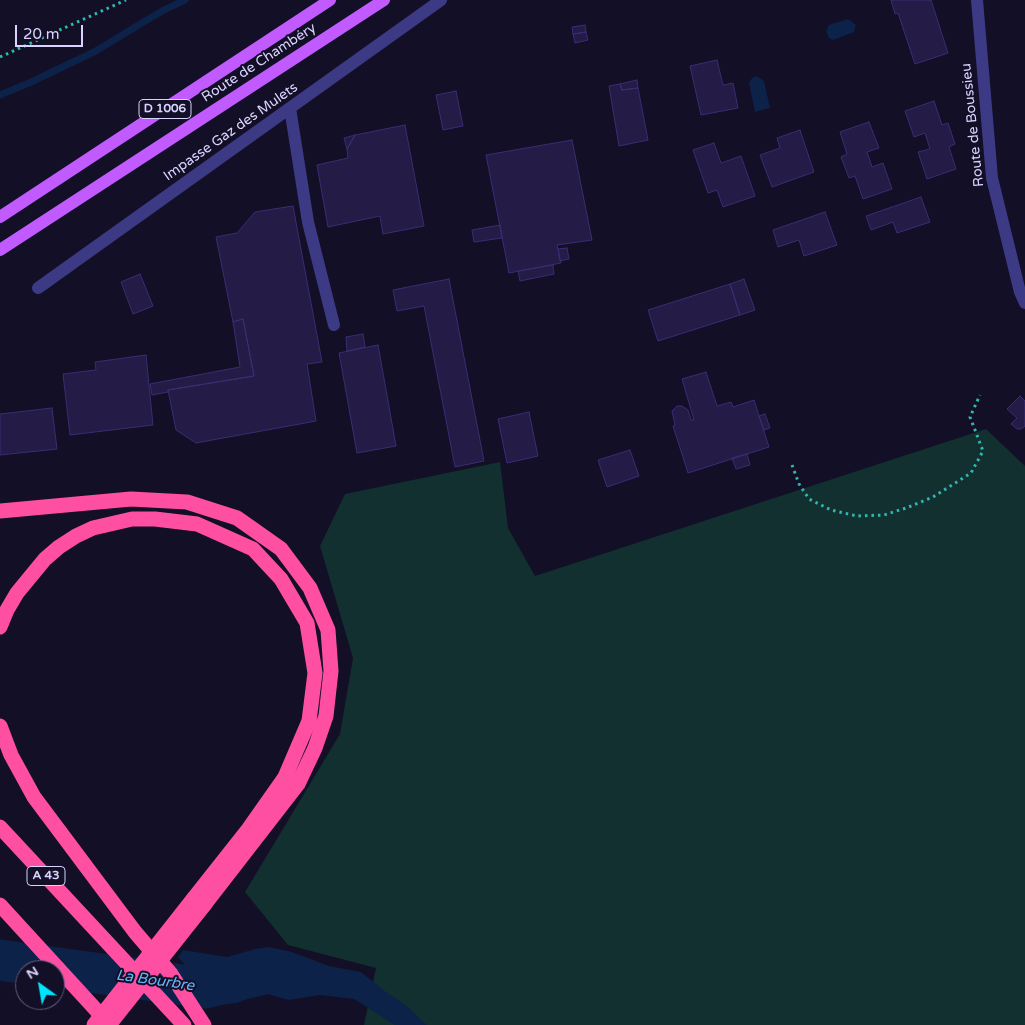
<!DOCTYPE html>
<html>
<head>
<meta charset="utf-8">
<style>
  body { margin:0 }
  #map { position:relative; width:1025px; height:1025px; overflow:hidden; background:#130f26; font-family:"Varela Round",sans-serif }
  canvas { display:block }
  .north { position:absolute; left:15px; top:960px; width:50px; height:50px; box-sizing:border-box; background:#130f26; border:1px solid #625e7d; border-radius:50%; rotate:328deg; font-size:14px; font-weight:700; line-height:20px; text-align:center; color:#d9d4ff }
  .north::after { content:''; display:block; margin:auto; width:18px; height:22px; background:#00e5ff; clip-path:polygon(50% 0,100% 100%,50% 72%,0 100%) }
  .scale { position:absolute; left:15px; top:25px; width:68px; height:22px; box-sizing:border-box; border:2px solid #d9d4ff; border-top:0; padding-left:6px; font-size:15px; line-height:18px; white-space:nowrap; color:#d9d4ff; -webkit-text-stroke:4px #130f26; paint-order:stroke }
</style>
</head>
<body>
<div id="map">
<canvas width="1025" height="1025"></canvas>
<div class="north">N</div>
<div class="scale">20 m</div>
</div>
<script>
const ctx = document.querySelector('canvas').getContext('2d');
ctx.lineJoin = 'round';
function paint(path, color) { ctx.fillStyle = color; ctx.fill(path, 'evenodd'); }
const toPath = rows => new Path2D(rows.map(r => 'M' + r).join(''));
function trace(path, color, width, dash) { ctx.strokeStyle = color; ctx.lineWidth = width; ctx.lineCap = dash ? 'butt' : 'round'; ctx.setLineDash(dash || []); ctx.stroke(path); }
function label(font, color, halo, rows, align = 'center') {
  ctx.font = font + ' "Varela Round",sans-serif'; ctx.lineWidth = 4; ctx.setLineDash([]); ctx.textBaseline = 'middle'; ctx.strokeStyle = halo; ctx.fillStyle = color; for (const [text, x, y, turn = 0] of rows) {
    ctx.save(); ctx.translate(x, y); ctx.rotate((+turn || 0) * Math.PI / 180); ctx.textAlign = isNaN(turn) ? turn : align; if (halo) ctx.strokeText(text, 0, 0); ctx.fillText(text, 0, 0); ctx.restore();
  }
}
paint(toPath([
  [986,429,1025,466,1025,1025,364,1025,376,968,288,945,245,892,340,734,353,658,320,546,345,494,500,462,508,528,535,576]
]), '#12302f');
paint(toPath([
  [848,19,856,25,854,32,833,40,829,38,826,31,829,25],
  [757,76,764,81,770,108,755,112,749,83,752,78],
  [269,947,292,952,329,966,361,972,386,992,407,1006,427,1025,395,1025,354,999,320,995,289,1000,263,993,237,1003,220,1005,178,957,183,950,227,957,255,949],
  [0,951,22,975,22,976,0,973]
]), '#0c2248');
trace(toPath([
  [0,95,29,83,94,52,162,11,185,0]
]), '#0c2248', 7);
trace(toPath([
  [0,960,205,988,260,975]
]), '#0c2248', 41);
const building = toPath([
  [891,0,931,0,948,53,915,64,898,13,895,14,891,0],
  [585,25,586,32,573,34,572,27,585,25],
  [586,32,588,40,575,43,573,34,586,32],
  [717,60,723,85,733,83,738,108,701,115,690,66,717,60],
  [637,80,638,88,622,90,620,84,637,80],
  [620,84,622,90,638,88,648,140,619,146,609,86,620,84],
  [456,91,463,126,443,130,436,95,456,91],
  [934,101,942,125,948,123,955,144,949,147,956,169,927,179,918,152,930,149,925,133,914,137,905,111,934,101],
  [869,122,879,148,867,152,872,167,883,163,892,189,863,199,855,176,849,178,841,157,847,154,840,132,869,122],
  [405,125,424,226,383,234,380,216,328,227,317,165,348,158,347,149,355,135,405,125],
  [800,130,814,172,772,187,760,155,780,148,777,138,800,130],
  [355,135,347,149,344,138,355,135],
  [572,140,592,240,557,245,561,263,509,273,486,155,572,140],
  [714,143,721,163,741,156,755,196,723,207,717,190,708,193,693,150,714,143],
  [921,197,930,222,897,233,893,222,871,230,866,216,921,197],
  [293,206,322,362,307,364,316,421,196,443,176,430,168,390,254,376,243,319,233,322,216,237,237,233,255,212,293,206],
  [825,212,837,245,804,256,799,240,778,247,773,230,825,212],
  [500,225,502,238,474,242,472,230,500,225],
  [567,248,569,259,560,261,558,249,567,248],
  [553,265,554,274,520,281,518,271,553,265],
  [140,274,153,306,133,314,121,282,140,274],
  [449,279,484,461,455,467,424,306,397,311,393,290,449,279],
  [744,279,755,310,740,315,730,284,744,279],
  [730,284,740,315,658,341,648,310,730,284],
  [243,319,254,376,168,390,168,392,152,395,150,384,240,367,233,322,243,319],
  [363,334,365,347,347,351,346,337,363,334],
  [378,345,396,446,357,453,339,353,378,345],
  [146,355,153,425,70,435,63,374,96,370,95,362,146,355],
  [706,372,717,406,731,402,733,407,754,400,769,447,688,473,673,426,675,425,672,411,677,406,682,406,688,410,691,420,694,420,682,379,706,372],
  [1020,396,1025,401,1025,426,1021,429,1017,429,1011,424,1017,418,1007,409,1020,396],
  [52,408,57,449,0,455,0,414,52,408],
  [529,412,538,456,507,463,498,419,529,412],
  [765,414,770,428,764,430,759,416,765,414],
  [630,450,639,476,607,487,598,460,630,450],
  [747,454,750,465,736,469,732,458,747,454]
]);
paint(building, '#241b47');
trace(building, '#3b2d73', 1);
trace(toPath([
  [0,57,126,0],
  [792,465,799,484,809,499,831,510,857,516,884,515,906,508,933,497,971,473,983,451,970,417,980,395]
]), '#2fb8b0', 3, [2.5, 4]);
trace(toPath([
  [977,0,992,178,1020,292,1025,303],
  [290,108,308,222,334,325],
  [38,288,441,0]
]), '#3d3a85', 12);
trace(toPath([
  [0,217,330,0],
  [0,250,384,0]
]), '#c25bff', 12);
trace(toPath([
  [0,511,131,499,187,502,237,518,281,549,310,588,328,630,331,671,326,716,315,748,298,784,205,904],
  [0,627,7,610,17,593,45,559,59,547,76,536,93,528,132,519,155,519,197,524,253,549,281,579,307,623,315,673,309,721,285,777,247,831,194,898],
  [0,726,11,755,34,797,135,932,171,974,204,1025],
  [0,827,184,1025],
  [0,905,109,1024]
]), '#ff4fa3', 15);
trace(toPath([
  [94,1025,194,898],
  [109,1025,205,904]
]), '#ff4fa3', 15);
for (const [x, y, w] of [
  [165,109,52],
  [46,876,38]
]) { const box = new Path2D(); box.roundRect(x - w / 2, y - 9.5, w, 19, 4); ctx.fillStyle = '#130f26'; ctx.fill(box); trace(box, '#d9d4ff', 1); }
label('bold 12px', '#d9d4ff', null, [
  ["D 1006",165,109],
  ["A 43",46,876]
]);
label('14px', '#d9d4ff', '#130f26', [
  ["Route de Chambéry",259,63,-33],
  ["Route de Boussieu",973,125,-96],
  ["Impasse Gaz des Mulets",231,132,-35]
]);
label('italic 15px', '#62b6ff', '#130f26', [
  ["La Bourbre",155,981,8]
]);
</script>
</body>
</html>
